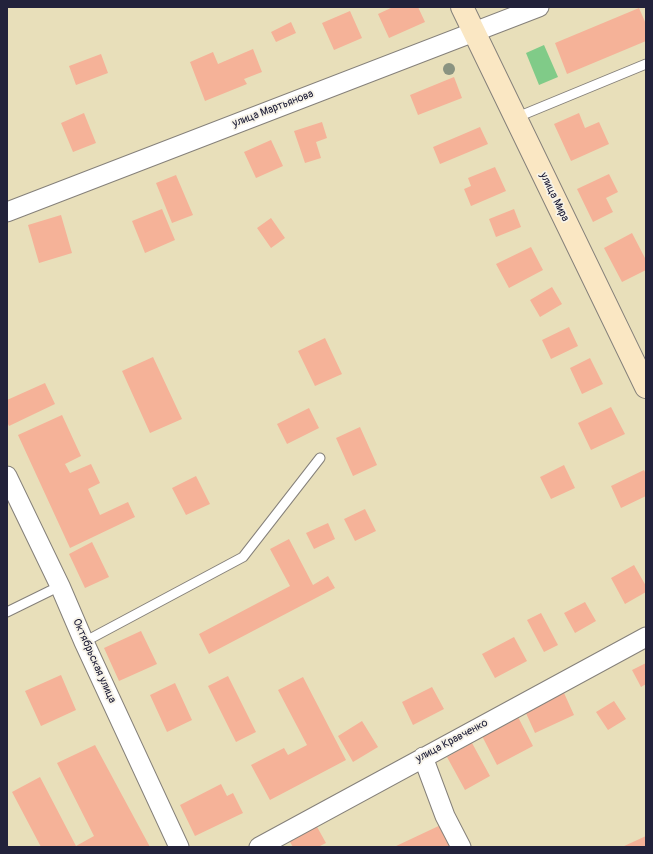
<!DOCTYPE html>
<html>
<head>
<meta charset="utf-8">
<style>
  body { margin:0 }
  #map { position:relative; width:653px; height:854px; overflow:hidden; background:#e8dfba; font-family:Pangolin,sans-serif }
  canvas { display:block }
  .frame { position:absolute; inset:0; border:8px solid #22223b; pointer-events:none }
</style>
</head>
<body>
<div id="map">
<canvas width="653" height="854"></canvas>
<div class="frame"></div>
</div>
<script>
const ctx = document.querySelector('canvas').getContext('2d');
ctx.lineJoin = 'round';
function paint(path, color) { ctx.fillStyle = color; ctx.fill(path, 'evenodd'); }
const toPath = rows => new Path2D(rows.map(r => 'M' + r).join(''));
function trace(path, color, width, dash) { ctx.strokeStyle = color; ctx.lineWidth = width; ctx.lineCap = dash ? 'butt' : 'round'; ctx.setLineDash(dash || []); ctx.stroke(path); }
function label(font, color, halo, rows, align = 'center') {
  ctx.font = font + ' Pangolin,sans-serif'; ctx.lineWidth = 3.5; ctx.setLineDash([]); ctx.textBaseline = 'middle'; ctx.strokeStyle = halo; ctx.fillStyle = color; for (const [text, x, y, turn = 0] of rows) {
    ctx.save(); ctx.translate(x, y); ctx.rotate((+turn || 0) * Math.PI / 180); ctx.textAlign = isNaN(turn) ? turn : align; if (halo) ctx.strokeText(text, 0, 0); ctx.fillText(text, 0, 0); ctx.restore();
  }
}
paint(toPath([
  [544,45,558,77,539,85,526,53]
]), '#80cb88');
paint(toPath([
  [393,7,418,7,425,22,389,38,378,14],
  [639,8,646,24,646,41,567,74,555,43],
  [350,11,362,38,334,50,322,23],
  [291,22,296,33,276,42,271,32],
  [253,49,262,72,244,79,247,84,205,101,190,62,213,52,218,64],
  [101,54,108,73,76,85,69,66],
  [454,77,462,98,418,115,410,95],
  [84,113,96,143,73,152,61,123],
  [579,113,585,128,599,122,609,144,571,161,554,124],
  [322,122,327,138,316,142,321,158,305,163,294,131],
  [480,127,488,144,440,164,433,147],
  [271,140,283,166,256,178,244,152],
  [495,167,506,191,471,206,464,189,471,186,468,178],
  [609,174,618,192,606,198,613,212,593,222,577,189],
  [176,175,193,215,172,223,156,183],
  [162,209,175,240,145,253,132,221],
  [514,209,521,227,496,237,489,219],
  [61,215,72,253,39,263,28,225],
  [271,218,285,238,271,248,257,228],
  [632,233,646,260,646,270,622,282,604,248],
  [531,247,543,270,509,288,496,264],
  [552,287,562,304,540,317,530,300],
  [569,327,578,346,551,359,542,340],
  [325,338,342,374,315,386,298,351],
  [153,357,182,419,150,433,122,371],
  [590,358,603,384,582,394,570,368],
  [45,383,55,404,9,426,7,422,7,400],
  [611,407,625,434,591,450,578,423],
  [309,408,319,428,287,444,277,424],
  [62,415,81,456,65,464,70,473,91,464,100,483,88,489,100,515,128,502,135,517,70,548,18,435],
  [360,427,377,465,353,476,336,438],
  [564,465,575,488,551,499,540,477],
  [644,470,646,474,646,496,621,508,611,486],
  [196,476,210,504,186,515,172,488],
  [365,509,376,531,355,541,344,519],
  [328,523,335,539,314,549,306,533],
  [289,539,313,585,328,576,335,588,209,654,199,634,290,586,270,549],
  [92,542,109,577,85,588,69,554],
  [634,565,646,586,646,592,625,604,611,578],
  [585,602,596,621,575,633,564,613],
  [541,613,558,645,544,652,527,620],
  [141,631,157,664,119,681,104,648],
  [514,637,527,661,495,678,482,654],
  [646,663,646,684,641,687,632,670],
  [61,675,76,710,41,726,25,691],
  [228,676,256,732,236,742,208,686],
  [303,677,346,760,270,800,251,765,284,748,288,755,307,745,278,690],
  [175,683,192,720,167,732,150,695],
  [432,687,444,709,413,725,402,702],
  [564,693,574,715,535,733,525,711],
  [614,701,626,719,608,730,596,712],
  [518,717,533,746,497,765,482,736],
  [362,721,378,747,353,762,338,736],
  [472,743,490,776,465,790,447,757],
  [95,745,150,847,41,847,12,792,40,777,76,846,94,836,57,763],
  [221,784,227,796,233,793,243,813,195,836,180,805],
  [445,823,457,847,394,847],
  [316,825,326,843,318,847,293,847,288,839],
  [646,836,646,847,622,847]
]), '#f5b298');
const service = toPath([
  [515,118,646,64],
  [7,612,60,586],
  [84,642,243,557,320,458]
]);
const minor = toPath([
  [7,212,539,7],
  [7,476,60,586,84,642,179,847],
  [423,757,445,816,461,847],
  [259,847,646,637]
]);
const secondary = toPath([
  [462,7,646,387]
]);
trace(service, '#85807a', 11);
trace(minor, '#85807a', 21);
trace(secondary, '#85807a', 24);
trace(service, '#fff', 9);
trace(minor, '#fff', 19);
trace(secondary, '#fae7c3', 22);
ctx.fillStyle = '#8a9381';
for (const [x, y] of [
  [449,69]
]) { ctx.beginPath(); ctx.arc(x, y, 6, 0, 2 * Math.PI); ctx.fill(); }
label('11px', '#22223b', '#f7f3e8', [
  ["улица Мартьянова",273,109,-21],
  ["улица Мира",554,197,64],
  ["Октябрьская улица",94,661,66],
  ["улица Кравченко",452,741,-28]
]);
</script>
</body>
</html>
